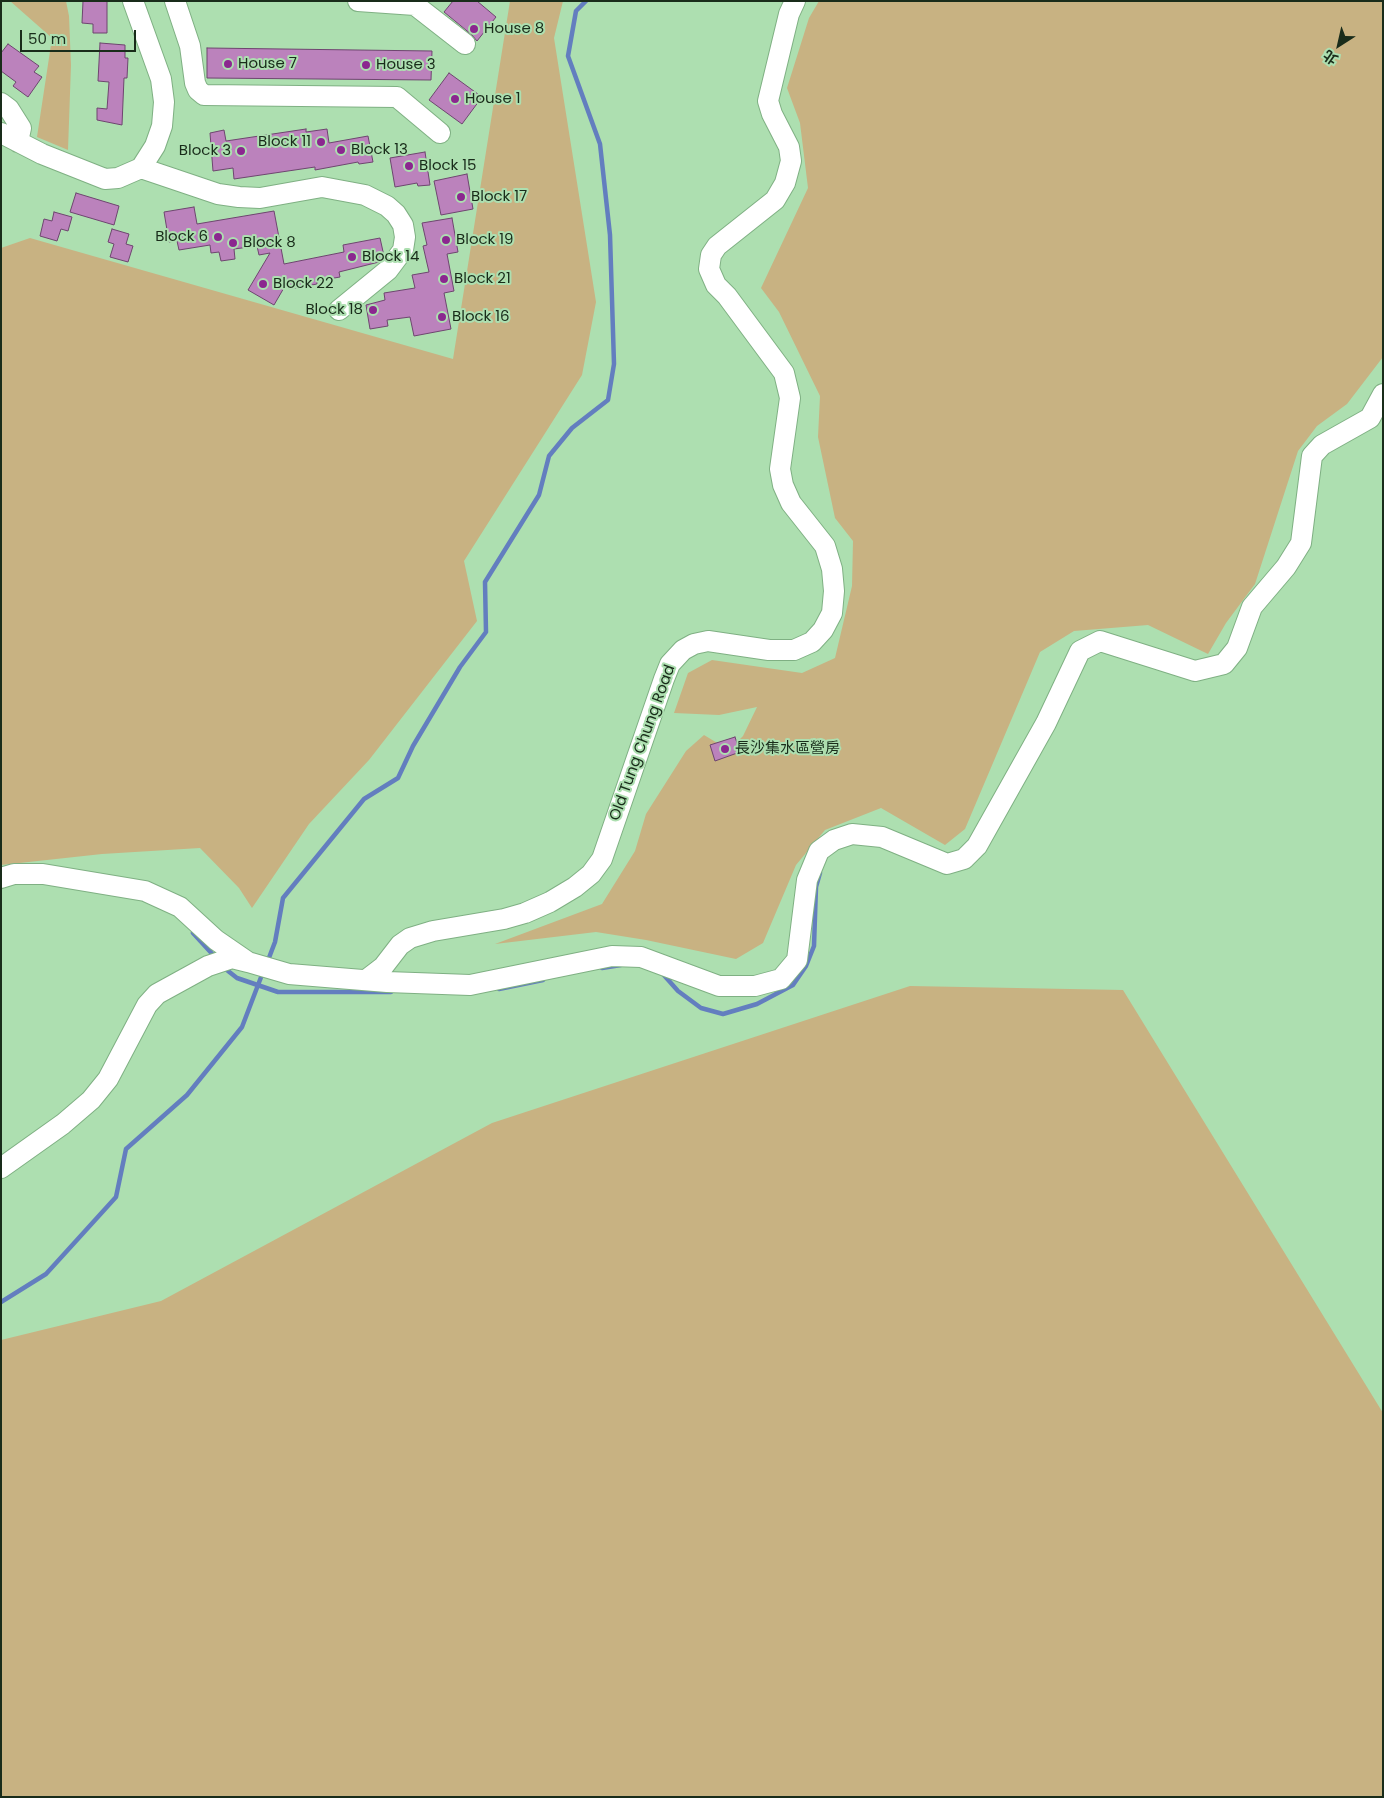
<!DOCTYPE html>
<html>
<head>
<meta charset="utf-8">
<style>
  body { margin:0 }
  #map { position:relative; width:1384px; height:1798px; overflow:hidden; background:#addfb0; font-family:Poppins,"Noto Sans TC",sans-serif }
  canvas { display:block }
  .frame { position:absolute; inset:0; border:2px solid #192c1a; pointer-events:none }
  .north { position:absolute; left:1314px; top:20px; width:50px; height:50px; -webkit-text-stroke:4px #addfb0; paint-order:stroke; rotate:215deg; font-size:14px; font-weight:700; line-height:20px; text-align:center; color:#192c1a }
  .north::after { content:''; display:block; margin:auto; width:18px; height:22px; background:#192c1a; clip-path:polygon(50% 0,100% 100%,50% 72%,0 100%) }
  .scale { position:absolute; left:20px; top:30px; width:116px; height:22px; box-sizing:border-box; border:2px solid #192c1a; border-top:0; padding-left:6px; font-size:15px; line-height:18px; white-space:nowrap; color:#192c1a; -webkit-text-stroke:4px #addfb0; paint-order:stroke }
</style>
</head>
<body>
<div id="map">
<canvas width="1384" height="1798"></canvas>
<div class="frame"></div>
<div class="north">北</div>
<div class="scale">50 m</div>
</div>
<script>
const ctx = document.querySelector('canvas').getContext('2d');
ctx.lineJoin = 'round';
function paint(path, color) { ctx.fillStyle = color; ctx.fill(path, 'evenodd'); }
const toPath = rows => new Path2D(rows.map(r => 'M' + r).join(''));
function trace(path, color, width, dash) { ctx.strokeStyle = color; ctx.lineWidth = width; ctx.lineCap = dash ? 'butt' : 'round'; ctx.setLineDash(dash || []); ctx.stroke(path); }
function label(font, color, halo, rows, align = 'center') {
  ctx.font = font + ' Poppins,"Noto Sans TC",sans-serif'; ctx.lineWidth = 4; ctx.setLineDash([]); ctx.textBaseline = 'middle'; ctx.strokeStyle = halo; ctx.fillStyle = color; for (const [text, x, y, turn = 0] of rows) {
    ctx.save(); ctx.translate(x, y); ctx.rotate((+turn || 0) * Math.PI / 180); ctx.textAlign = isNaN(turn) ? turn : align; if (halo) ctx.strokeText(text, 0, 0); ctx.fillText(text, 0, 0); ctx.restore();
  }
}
paint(toPath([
  [10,1,66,1,69,16,71,65,68,150,37,137,52,38],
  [510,1,563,1,554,38,596,302,582,375,464,561,477,621,369,760,309,824,252,908,239,888,200,848,102,854,1,865,1,248,30,238,453,359],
  [819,1,1383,1,1383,357,1347,404,1317,426,1298,451,1255,584,1226,623,1208,654,1148,625,1074,631,1040,652,965,829,945,845,881,808,825,830,796,865,763,943,736,959,646,940,596,932,495,944,602,904,635,851,646,814,686,751,704,735,729,750,743,736,757,707,719,715,674,713,688,673,712,660,802,673,835,658,852,586,853,541,835,518,818,437,820,396,779,312,761,288,808,188,800,123,787,88,809,18],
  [910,986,1123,990,1383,1413,1383,1797,1,1797,1,1340,161,1301,492,1123]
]), '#c8b282');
trace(toPath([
  [193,933,215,957],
  [267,963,275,942,283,898,364,799,398,778,413,746,460,667,486,632,485,582,539,495,549,456,572,428,608,400,614,364,610,235,600,144,568,56,576,11,586,1],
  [223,967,237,978,278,992,391,992],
  [602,968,621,965],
  [662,973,678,991,701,1008,723,1014,757,1004,793,985,806,966,814,946,816,887,820,873],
  [499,989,543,980],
  [1,1302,46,1274,116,1197,126,1149,187,1095,242,1027,263,972]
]), '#637ebf', 4.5);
const building = toPath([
  [83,1,107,1,107,33,93,33,93,24,82,23,83,1],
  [453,1,477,1,496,17,477,41,472,35,444,12,453,1],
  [100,43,125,45,125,58,128,58,127,78,124,78,122,125,97,120,97,108,107,109,109,82,98,81,100,43],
  [8,44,39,66,34,72,42,77,28,97,13,86,16,82,1,71,1,53,8,44],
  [207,48,432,51,431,80,207,78,207,48],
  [449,73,482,97,462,124,429,100,449,73],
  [306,129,306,132,327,129,329,143,368,136,373,162,359,164,358,162,315,170,315,167,234,179,233,168,213,171,210,133,224,130,226,141,306,129],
  [425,152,430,185,418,186,417,183,395,187,390,158,425,152],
  [467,174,473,209,441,215,434,181,467,174],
  [76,193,119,206,114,225,70,212,76,193],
  [194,207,197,224,274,211,284,264,344,252,343,245,380,238,384,256,379,262,339,272,340,277,317,281,317,284,290,289,285,286,274,305,248,290,270,253,259,255,257,246,234,249,235,259,221,261,219,252,211,253,210,245,179,250,177,241,169,242,164,212,194,207],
  [54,212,72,217,68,231,61,229,57,241,40,236,44,219,52,221,54,212],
  [452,218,458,252,447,254,454,291,444,293,451,329,414,336,410,317,387,320,388,326,370,329,366,305,385,300,384,293,415,288,412,275,429,272,423,246,427,245,422,223,452,218],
  [112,229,129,234,126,244,133,246,128,262,110,257,114,244,108,242,112,229],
  [735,737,740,752,715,761,710,745,735,737]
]);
paint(building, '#bb82bc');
trace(building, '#6e456f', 1);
const minor = toPath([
  [175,1,190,46,195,83,198,90,204,95,397,97,440,133],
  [358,1,415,5,465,44],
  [1,103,9,109,21,128,18,142],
  [1,133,42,154,105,179,118,178,141,168,155,146,162,126,164,102,161,79,133,1],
  [141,168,218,194,239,197,260,198,322,187,365,195,387,206,396,214,403,225,405,237,403,250,388,270,339,310],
  [1,878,14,874,43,874,145,891,180,907,216,940,248,962,289,974,387,982,470,985,612,956,641,957,719,986,755,986,781,979,797,960,807,880,819,851,834,840,852,834,882,837,947,864,964,859,977,846,1046,723,1080,651,1100,641,1195,671,1224,664,1237,648,1252,607,1286,567,1301,543,1312,456,1322,445,1370,418,1383,394],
  [366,980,383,967,400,945,410,938,433,931,504,919,525,913,550,902,575,887,591,874,602,859,664,679,670,664,683,650,694,644,708,641,769,650,794,650,812,642,823,630,832,613,834,591,832,569,825,546,791,503,783,485,780,469,790,398,784,373,727,296,716,285,709,269,711,255,717,246,775,200,785,183,791,161,789,147,772,114,768,101,789,14,795,1],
  [1,1168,63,1124,91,1100,108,1079,147,1005,157,994,208,966,232,958,248,962]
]);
trace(minor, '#7fb083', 22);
trace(minor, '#fff', 20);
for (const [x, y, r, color] of [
  [474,29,5,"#8b278f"],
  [228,64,5,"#8b278f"],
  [366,65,5,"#8b278f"],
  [455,99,5,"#8b278f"],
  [321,142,5,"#8b278f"],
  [341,150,5,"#8b278f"],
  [241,151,5,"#8b278f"],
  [409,166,5,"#8b278f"],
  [461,197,5,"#8b278f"],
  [218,237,5,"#8b278f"],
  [446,240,5,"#8b278f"],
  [233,243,5,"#8b278f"],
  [352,257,5,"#8b278f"],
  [444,279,5,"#8b278f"],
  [263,284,5,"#8b278f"],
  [373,310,5,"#8b278f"],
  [442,317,5,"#8b278f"],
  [725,749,5,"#8b278f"]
]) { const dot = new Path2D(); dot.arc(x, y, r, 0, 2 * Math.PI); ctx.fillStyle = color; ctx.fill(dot); trace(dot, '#addfb0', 2); }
label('15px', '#192c1a', '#addfb0', [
  ["House 8",484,29],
  ["House 7",238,64],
  ["House 3",376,65],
  ["House 1",465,99],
  ["Block 11",311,142,"right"],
  ["Block 13",351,150],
  ["Block 3",231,151,"right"],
  ["Block 15",419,166],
  ["Block 17",471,197],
  ["Block 6",208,237,"right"],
  ["Block 19",456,240],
  ["Block 8",243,243],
  ["Block 14",362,257],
  ["Block 21",454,279],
  ["Block 22",273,284],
  ["Block 18",363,310,"right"],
  ["Block 16",452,317],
  ["長沙集水區營房",735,749]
], 'left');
label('15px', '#192c1a', '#addfb0', [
  ["Old Tung Chung Road",643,743,-70]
]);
</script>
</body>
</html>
